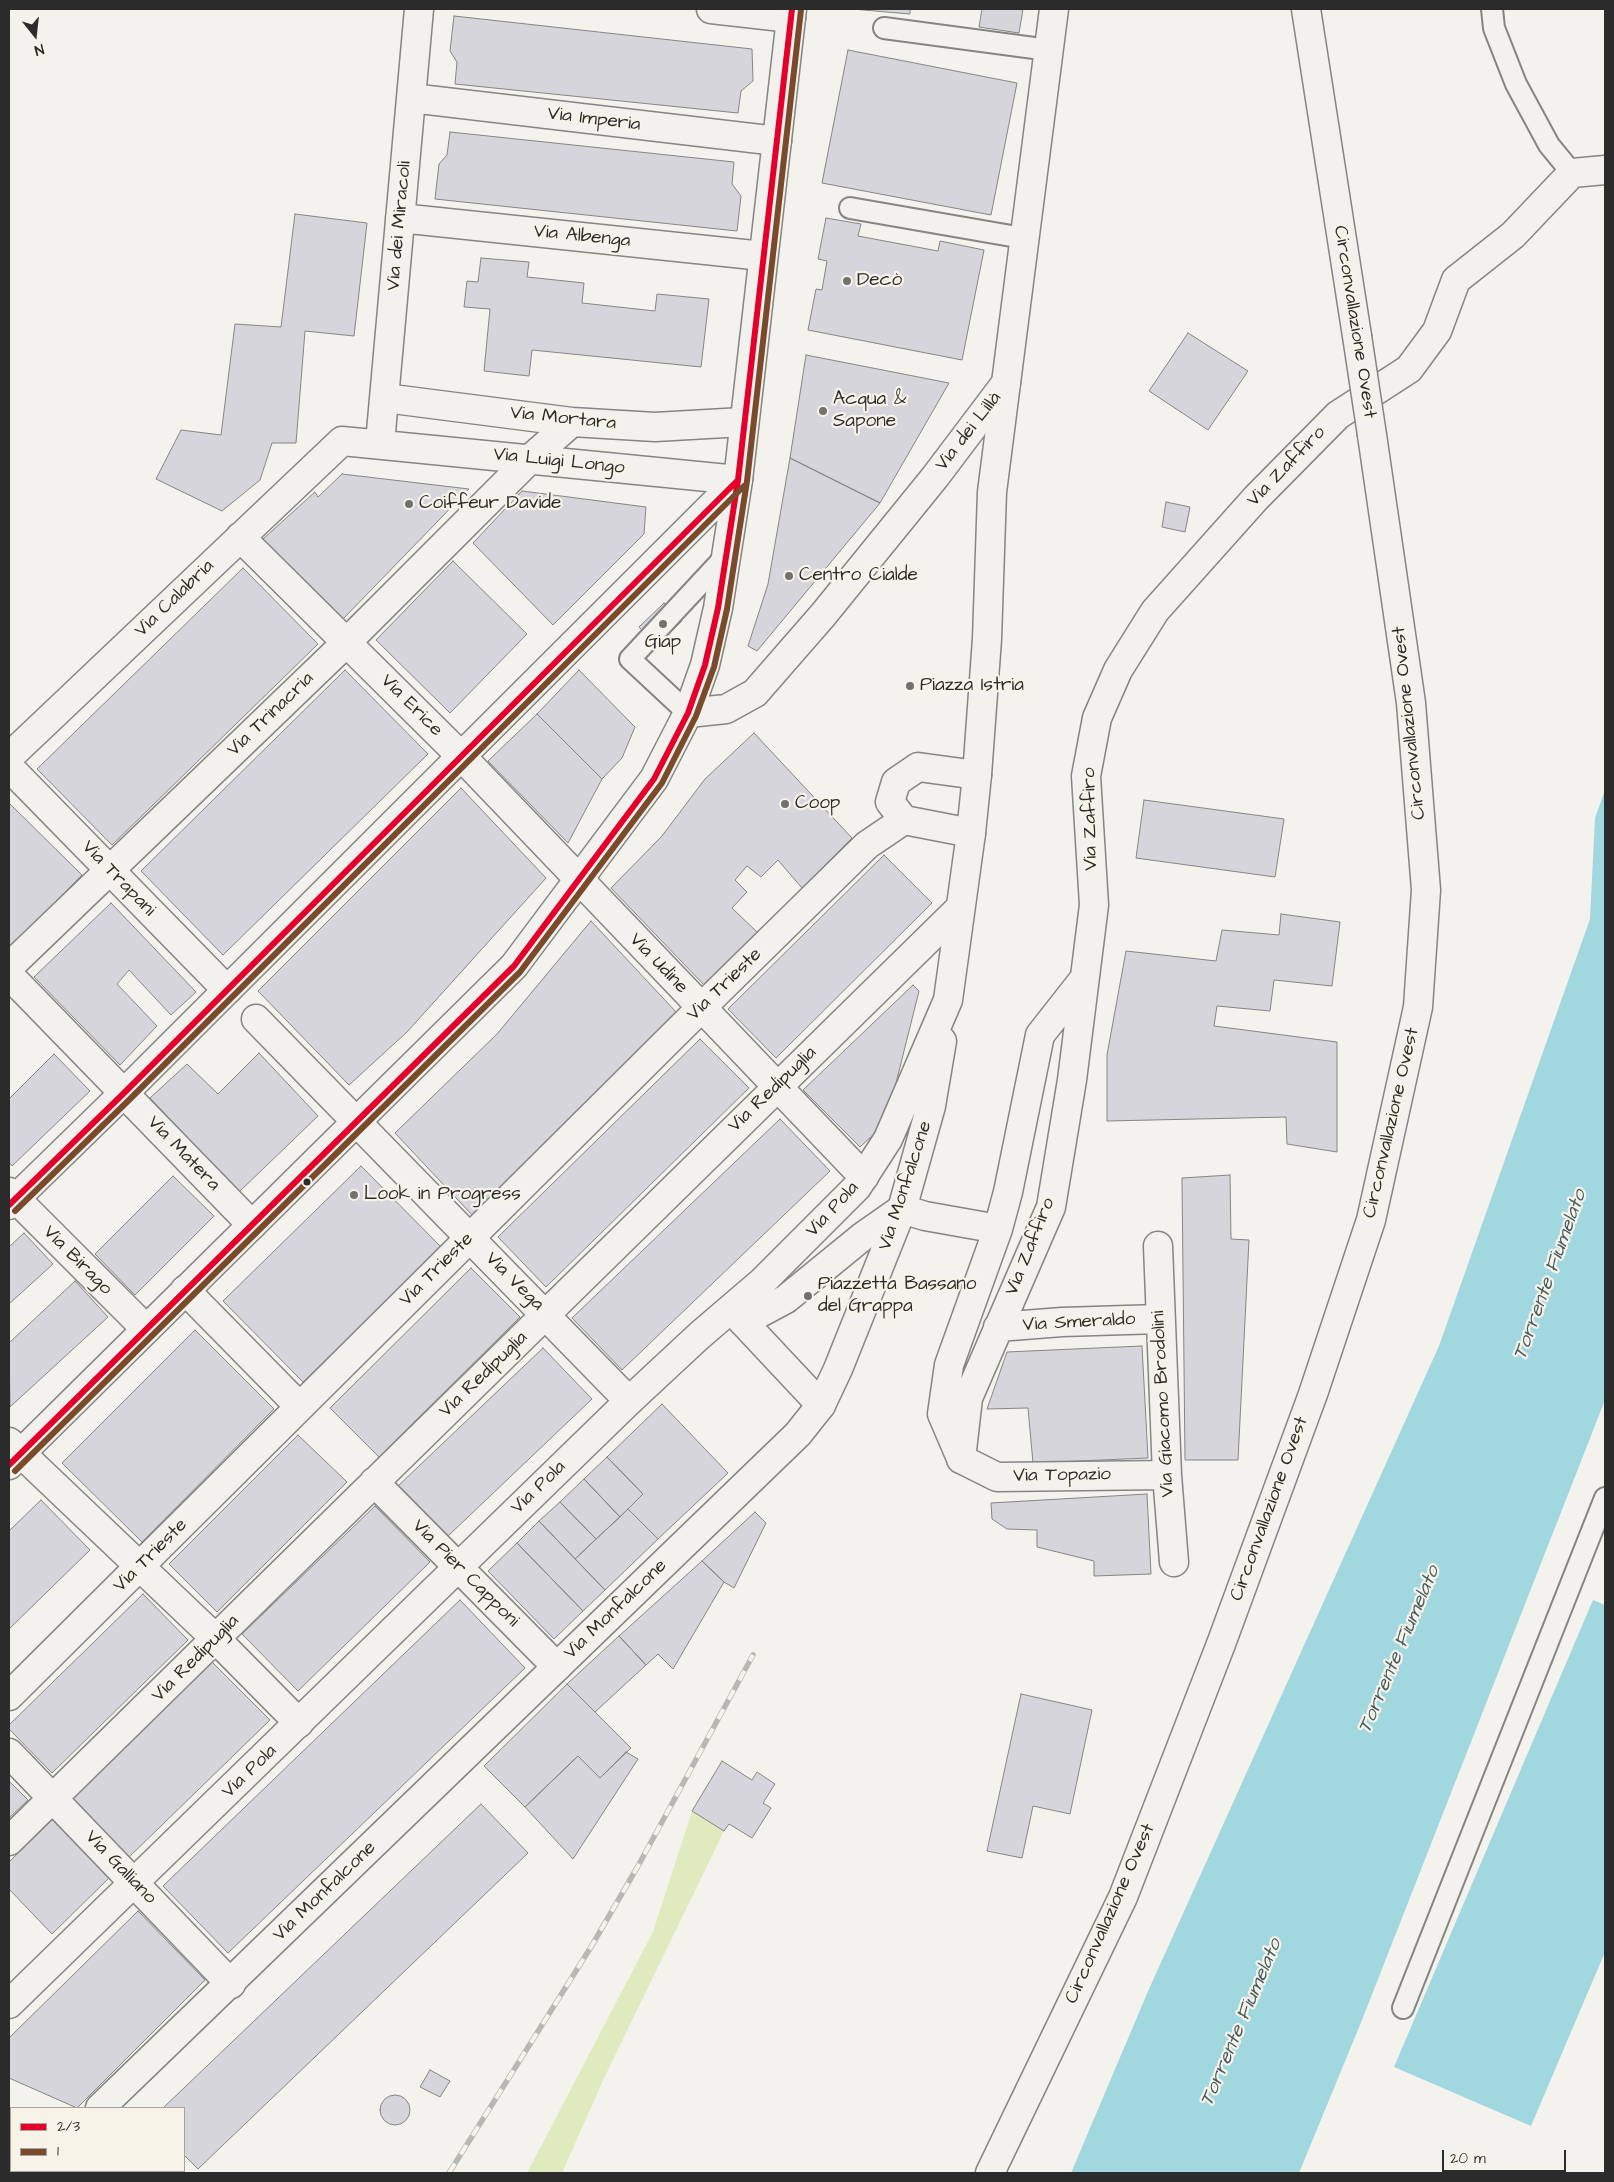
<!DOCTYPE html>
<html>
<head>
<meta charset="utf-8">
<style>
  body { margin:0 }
  #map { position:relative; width:1614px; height:2182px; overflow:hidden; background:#f4f2ec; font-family:"Architects Daughter",sans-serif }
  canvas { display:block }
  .frame { position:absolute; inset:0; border:10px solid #2b2b2b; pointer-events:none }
  .legend { position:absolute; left:10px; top:2107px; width:175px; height:65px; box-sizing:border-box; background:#f7f3e8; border:1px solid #a5a39c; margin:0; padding:6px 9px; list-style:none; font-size:15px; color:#2b2b2b }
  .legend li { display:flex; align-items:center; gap:10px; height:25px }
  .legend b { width:25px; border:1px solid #a5a39c }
  .north { position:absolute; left:10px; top:10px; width:50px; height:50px; -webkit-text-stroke:4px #f7f3e8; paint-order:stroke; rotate:164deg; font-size:14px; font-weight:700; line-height:20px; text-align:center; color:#2b2b2b }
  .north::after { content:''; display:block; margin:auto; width:18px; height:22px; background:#2b2b2b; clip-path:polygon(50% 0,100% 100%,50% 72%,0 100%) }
  .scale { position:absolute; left:1442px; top:2150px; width:124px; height:22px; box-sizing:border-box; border:2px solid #2b2b2b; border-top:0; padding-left:6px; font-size:15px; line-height:18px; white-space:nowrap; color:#2b2b2b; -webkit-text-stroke:4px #f7f3e8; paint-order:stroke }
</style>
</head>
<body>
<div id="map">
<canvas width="1614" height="2182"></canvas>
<div class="frame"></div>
<ul class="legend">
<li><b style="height:6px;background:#e4002b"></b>2/3</li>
<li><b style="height:6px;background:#7a4b2a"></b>1</li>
</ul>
<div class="north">N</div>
<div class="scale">20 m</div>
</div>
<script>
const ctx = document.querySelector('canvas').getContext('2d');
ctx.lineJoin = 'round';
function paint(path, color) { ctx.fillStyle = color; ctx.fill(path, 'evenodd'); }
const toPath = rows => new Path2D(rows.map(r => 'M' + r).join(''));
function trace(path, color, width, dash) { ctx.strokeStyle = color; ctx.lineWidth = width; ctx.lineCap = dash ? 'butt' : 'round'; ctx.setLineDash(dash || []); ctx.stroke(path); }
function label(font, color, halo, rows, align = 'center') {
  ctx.font = font + ' "Architects Daughter",sans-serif'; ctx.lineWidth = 4.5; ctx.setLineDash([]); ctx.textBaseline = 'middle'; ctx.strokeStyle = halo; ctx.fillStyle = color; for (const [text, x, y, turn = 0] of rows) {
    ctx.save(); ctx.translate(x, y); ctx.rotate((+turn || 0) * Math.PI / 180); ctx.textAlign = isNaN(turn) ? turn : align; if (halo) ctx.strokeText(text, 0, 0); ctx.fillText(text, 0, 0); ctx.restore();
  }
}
paint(toPath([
  [692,1811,724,1831,605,2076,562,2173,527,2173,653,1932]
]), '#dfeabe');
paint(toPath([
  [1605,790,1605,1400,1362,2020,1299,2173,1071,2173,1149,1989,1439,1346,1590,919,1595,818],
  [1593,1600,1605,1605,1605,1952,1531,2126,1394,2067]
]), '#a1d7df');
const building = toPath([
  [852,9,910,9,910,14,852,9],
  [982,9,1023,9,1019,33,979,27,982,9],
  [454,16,752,49,753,81,741,91,738,113,455,84,457,62,450,51,454,16],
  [848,50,1017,83,991,215,822,183,848,50],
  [450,132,734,162,732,184,741,196,737,231,435,199,439,164,447,155,450,132],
  [295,214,367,223,354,336,305,331,296,443,272,443,260,480,222,511,156,479,181,430,221,435,235,324,281,327,295,214],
  [826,218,861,224,858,236,938,251,940,241,984,250,962,360,808,330,816,289,822,290,827,261,818,259,826,218],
  [481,258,529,262,527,277,584,283,582,303,655,311,657,294,709,299,701,367,532,350,529,376,484,371,490,309,464,307,467,281,478,282,481,258],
  [1188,333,1248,371,1208,430,1149,391,1188,333],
  [806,355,949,383,880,503,790,458,806,355],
  [790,458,880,503,757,651,748,646,768,584,790,458],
  [342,474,469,489,343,619,263,539,315,492,318,497,342,474],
  [522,491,646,507,644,534,553,625,473,543,522,491],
  [1166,502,1190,507,1185,532,1162,527,1166,502],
  [453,561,527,634,450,713,376,640,453,561],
  [243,568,318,644,112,845,37,769,243,568],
  [664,603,682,621,656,645,639,627,664,603],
  [345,670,428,754,223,955,141,871,345,670],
  [579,670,635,727,622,758,602,779,537,714,579,670],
  [537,714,602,779,568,843,488,761,537,714],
  [754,733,852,838,802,888,778,860,761,877,747,866,735,880,747,892,732,908,758,933,705,986,611,888,662,836,705,779,754,733],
  [461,788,546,878,407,1032,349,1085,258,991,461,788],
  [1144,800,1284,819,1275,877,1136,858,1144,800],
  [9,803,82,875,9,948,9,803],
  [884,855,932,903,776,1058,728,1009,884,855],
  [111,903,196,992,171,1015,129,970,117,984,157,1026,120,1065,34,977,111,903],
  [1281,914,1340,922,1332,986,1274,980,1270,1011,1217,1006,1214,1026,1337,1042,1337,1152,1287,1144,1286,1117,1107,1121,1107,1055,1126,951,1216,961,1222,930,1279,935,1281,914],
  [591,921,677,1013,473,1216,395,1133,497,1034,591,921],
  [913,985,919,991,886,1123,860,1147,803,1090,913,985],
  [700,1039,749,1088,546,1287,498,1237,700,1039],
  [259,1053,318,1116,239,1192,150,1098,187,1064,218,1094,259,1053],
  [54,1054,90,1091,12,1166,9,1162,9,1099,54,1054],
  [780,1119,830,1171,622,1370,572,1318,780,1119],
  [361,1166,442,1248,303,1382,223,1301,361,1166],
  [1230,1175,1231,1239,1249,1240,1238,1460,1185,1460,1182,1178,1230,1175],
  [173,1176,214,1216,135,1295,95,1254,173,1176],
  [24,1233,53,1264,9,1304,9,1247,24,1233],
  [471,1268,520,1317,379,1457,330,1408,471,1268],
  [75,1281,108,1317,10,1407,9,1343,75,1281],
  [195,1330,274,1409,142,1542,62,1463,195,1330],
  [1142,1346,1148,1458,1033,1463,1028,1408,987,1409,1007,1352,1142,1346],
  [543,1348,592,1399,447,1537,398,1486,543,1348],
  [662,1404,728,1473,658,1539,628,1509,643,1494,607,1457,662,1404],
  [298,1435,347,1482,217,1612,169,1564,298,1435],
  [607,1457,643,1494,620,1517,584,1479,607,1457],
  [584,1479,620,1517,596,1539,560,1502,584,1479],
  [1147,1494,1151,1574,1094,1576,1094,1561,1037,1547,1037,1530,1007,1529,992,1519,991,1503,1147,1494],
  [41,1500,90,1550,9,1629,9,1531,41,1500],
  [560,1502,596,1539,575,1559,539,1521,560,1502],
  [375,1506,430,1562,298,1691,242,1634,375,1506],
  [628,1509,658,1539,605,1590,575,1559,628,1509],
  [755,1512,766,1523,734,1588,724,1582,702,1561,755,1512],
  [539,1521,605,1590,583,1611,517,1543,539,1521],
  [517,1543,583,1611,554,1639,488,1571,517,1543],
  [702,1561,724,1582,673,1669,658,1654,646,1665,619,1636,702,1561],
  [143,1594,188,1640,52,1773,9,1729,9,1725,143,1594],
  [460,1600,525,1668,228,1953,163,1886,460,1600],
  [619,1636,646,1665,595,1712,567,1684,619,1636],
  [211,1661,270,1720,126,1860,68,1801,211,1661],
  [567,1684,631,1748,600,1778,578,1756,525,1807,484,1766,567,1684],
  [1021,1694,1092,1710,1070,1814,1033,1806,1022,1858,987,1851,1021,1694],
  [626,1752,638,1759,573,1859,525,1807,578,1756,600,1778,626,1752],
  [722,1761,752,1780,757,1772,775,1784,763,1803,771,1808,752,1838,729,1824,724,1831,692,1811,722,1761],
  [9,1781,28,1800,9,1818,9,1781],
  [481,1804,528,1853,198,2169,184,2155,184,2108,163,2108,481,1804],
  [53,1819,110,1877,52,1934,9,1889,9,1862,53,1819],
  [138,1911,205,1980,77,2108,9,2078,9,2038,138,1911],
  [430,2070,450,2081,440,2097,420,2087,430,2070],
  '380 2110a15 15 0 1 1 30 0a15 15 0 1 1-30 0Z'
]);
paint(building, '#d6d5dc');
trace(building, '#858582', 1);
const lane = toPath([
  [1492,9,1494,28,1516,84,1549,145,1572,173],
  [884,28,1049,50],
  [850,208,1023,238],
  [688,713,630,659,725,557],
  [1403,2008,1605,1498]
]);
const street = toPath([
  [711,9,791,18],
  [411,98,777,141],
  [400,218,763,256],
  [385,398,572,422,655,427,743,422],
  [380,443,419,9],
  [240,537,462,757,864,1177],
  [688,713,726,709,755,693,823,615,935,477,1006,383],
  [9,757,342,441,738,480],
  [9,767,227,990],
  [904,820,890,802,896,782,918,767,977,775],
  [9,967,347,642,530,459,572,422],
  [9,975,252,1225],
  [256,1019,629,1401],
  [9,1192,146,1329],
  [1158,1246,1167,1475,1174,1562],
  [185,1290,299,1406],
  [731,1309,821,1405],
  [743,1322,786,1299,862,1237,902,1209,925,1216,998,1229],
  [998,1327,1062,1322,1160,1319],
  [9,1442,216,1639,299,1723],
  [960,1456,942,1414,949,1365,998,1229,1008,1192,1040,1035,1084,979],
  [961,1459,968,1398,1051,1207,1072,1080,1094,905,1086,776,1097,718,1118,670,1155,611,1256,498,1338,415,1409,369,1437,331,1456,280,1513,235,1572,173,1605,170],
  [961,1459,997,1477,1167,1475],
  [374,1482,557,1667],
  [9,1696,701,1008,867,845,904,820,971,833],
  [9,1753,231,1984],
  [9,1841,960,908],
  [32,2173,35,2171]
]);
const secondary = toPath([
  [1306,9,1357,336],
  [9,1205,124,1093,738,480],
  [9,1465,514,966,654,779,688,713,705,665,718,608,738,480,792,9],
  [9,2004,629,1401,700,1335,762,1282,857,1187,888,1139,948,1000,971,833,977,775,987,639,992,492,1054,9],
  [100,2108,798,1434,821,1405,838,1369,902,1209,931,1106,942,1041],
  [9,2139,11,2140],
  [54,2171,57,2173],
  [130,2171,131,2173],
  [990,2173,1123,1897,1221,1644,1313,1394,1371,1220,1418,1007,1426,890,1411,703,1372,435]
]);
trace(lane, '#858582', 24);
trace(street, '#858582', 31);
trace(secondary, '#858582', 31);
trace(lane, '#f2f1ed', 20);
trace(street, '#f2f1ed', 28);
trace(secondary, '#f2f1ed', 28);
const rail = toPath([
  [449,2173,591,1947,638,1866,753,1655]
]);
trace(rail, '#b8b7b5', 5.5);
trace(rail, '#f7f3e8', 4, [11]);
const secondaryBridge = toPath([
  [1357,336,1372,435]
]);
trace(secondaryBridge, '#858582', 31, []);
trace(secondaryBridge, '#f2f1ed', 28);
trace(toPath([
  [9,1205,124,1093,738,480],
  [9,1465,514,966,654,779,688,713,705,665,718,608,738,480,792,9]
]), '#e4002b', 6);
trace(toPath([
  [15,1211,130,1099,744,486],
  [15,1471,520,972,662,783,696,716,714,667,727,609,747,481,801,10]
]), '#7a4b2a', 6);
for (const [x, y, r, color] of [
  [847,281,5,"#71716f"],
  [823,411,5,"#71716f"],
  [409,504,5,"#71716f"],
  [789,576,5,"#71716f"],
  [663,624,5,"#71716f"],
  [910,686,5,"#71716f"],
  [785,804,5,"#71716f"],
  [307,1182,4.5,"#2b2b2b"],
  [354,1195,5,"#71716f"],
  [808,1296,5,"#71716f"]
]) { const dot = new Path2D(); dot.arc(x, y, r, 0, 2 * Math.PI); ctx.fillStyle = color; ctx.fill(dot); trace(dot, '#f7f3e8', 2); }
label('19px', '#2b2b2b', '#f7f3e8', [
  ["Via Imperia",594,120,7],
  ["Via dei Miracoli",400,226,-85],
  ["Via Albenga",582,237,6],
  ["Circonvallazione Ovest",1354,322,81],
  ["Via Mortara",563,419,6],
  ["Via dei Lillà",969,432,-52],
  ["Via Luigi Longo",559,462,6],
  ["Via Zaffiro",1287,467,-46],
  ["Via Calabria",175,599,-44],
  ["Via Erice",411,706,45],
  ["Via Trinacria",271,715,-44],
  ["Circonvallazione Ovest",1410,723,-96],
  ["Via Zaffiro",1091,819,-91],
  ["Via Trapani",118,879,46],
  ["Via Udine",658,964,46],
  ["Via Trieste",725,985,-44],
  ["Via Redipuglia",773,1090,-44],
  ["Circonvallazione Ovest",1392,1123,-77],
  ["Via Matera",183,1154,46],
  ["Via Monfalcone",906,1186,-72],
  ["Via Pola",833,1210,-47],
  ["Via Zaffiro",1031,1247,-68],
  ["Via Birago",77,1261,45],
  ["Via Trieste",437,1270,-45],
  ["Via Vega",514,1282,45],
  ["Via Smeraldo",1079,1323,-3],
  ["Via Redipuglia",484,1375,-44],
  ["Via Giacomo Brodolini",1164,1404,-93],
  ["Via Topazio",1062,1476,-1],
  ["Via Pola",539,1488,-44],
  ["Circonvallazione Ovest",1270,1509,-70],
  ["Via Trieste",151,1556,-45],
  ["Via Pier Capponi",465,1574,45],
  ["Via Monfalcone",616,1610,-44],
  ["Via Redipuglia",196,1659,-45],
  ["Via Pola",250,1772,-44],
  ["Via Galliano",120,1868,46],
  ["Via Monfalcone",325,1892,-44],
  ["Circonvallazione Ovest",1111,1914,-66]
]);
label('19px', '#2b2b2b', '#f7f3e8', [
  ["Decò",857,281],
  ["Acqua &",833,400],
  ["Sapone",833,422],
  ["Coiffeur Davide",419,504],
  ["Centro Cialde",799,576],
  ["Giap",663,643,"center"],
  ["Piazza Istria",920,686],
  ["Coop",795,804],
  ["Look in Progress",364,1195],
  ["Piazzetta Bassano",818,1285],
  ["del Grappa",818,1307]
], 'left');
label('italic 20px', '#445b60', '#f7f3e8', [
  ["Torrente Fiumelato",1551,1275,-70],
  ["Torrente Fiumelato",1400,1650,-67],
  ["Torrente Fiumelato",1242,2023,-67]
]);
</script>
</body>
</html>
